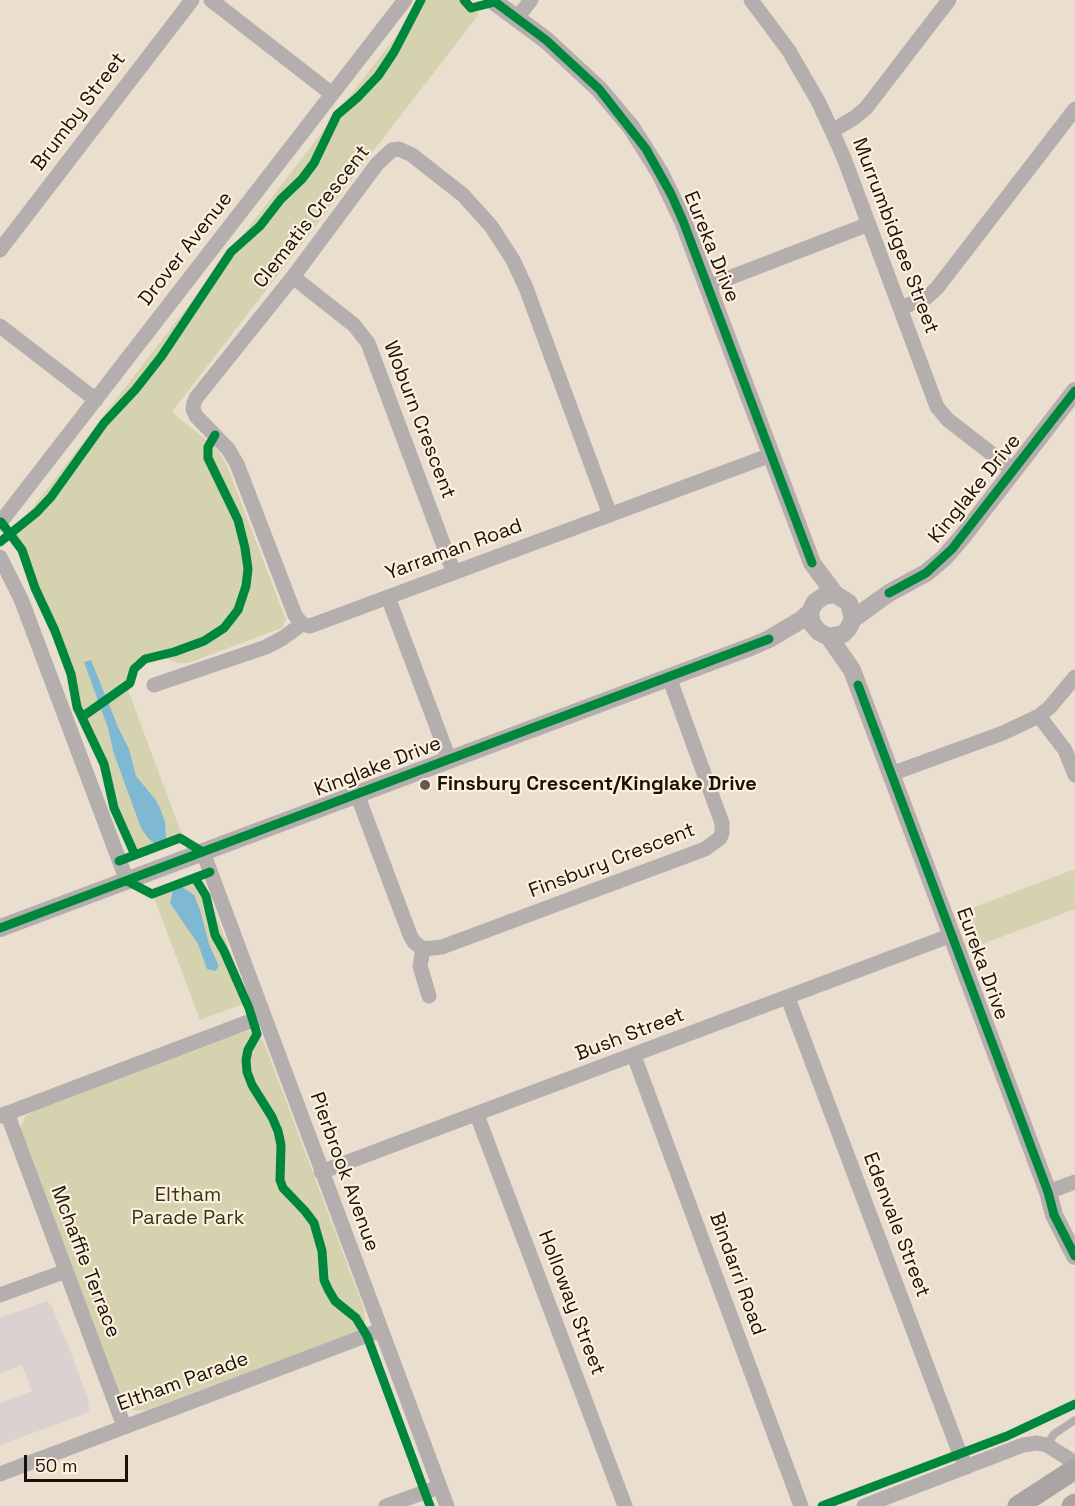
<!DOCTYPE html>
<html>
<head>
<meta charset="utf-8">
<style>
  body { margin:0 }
  #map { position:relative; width:1075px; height:1506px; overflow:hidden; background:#eadfcf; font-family:"Space Grotesk",sans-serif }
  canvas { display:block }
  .scale { position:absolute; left:24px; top:1455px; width:104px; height:27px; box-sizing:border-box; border:3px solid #1a1208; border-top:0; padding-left:8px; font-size:18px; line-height:21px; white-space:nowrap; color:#1a1208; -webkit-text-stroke:4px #fdf0de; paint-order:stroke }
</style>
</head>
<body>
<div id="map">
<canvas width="1075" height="1506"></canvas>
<div class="scale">50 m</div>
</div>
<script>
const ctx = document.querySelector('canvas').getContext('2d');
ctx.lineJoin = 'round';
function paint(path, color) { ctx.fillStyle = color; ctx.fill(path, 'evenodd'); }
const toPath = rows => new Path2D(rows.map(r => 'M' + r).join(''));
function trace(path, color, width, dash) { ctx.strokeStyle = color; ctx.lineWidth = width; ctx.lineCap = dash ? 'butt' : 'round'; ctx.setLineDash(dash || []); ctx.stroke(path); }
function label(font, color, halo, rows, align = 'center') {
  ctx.font = font + ' "Space Grotesk",sans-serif'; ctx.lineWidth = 4.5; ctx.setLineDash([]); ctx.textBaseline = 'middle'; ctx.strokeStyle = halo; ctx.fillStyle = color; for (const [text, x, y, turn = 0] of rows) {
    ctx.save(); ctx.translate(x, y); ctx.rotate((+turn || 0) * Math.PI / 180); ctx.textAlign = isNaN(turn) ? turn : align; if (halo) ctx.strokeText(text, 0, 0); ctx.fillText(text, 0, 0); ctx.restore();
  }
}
paint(toPath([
  [424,0,460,0,479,14,172,412,214,446,226,463,286,620,282,628,188,663,177,663,158,655,134,661,125,682,182,835,140,851,132,848,13,533],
  [1075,869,1075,909,980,945,967,910],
  [196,879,204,883,247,996,243,1004,200,1020,153,895],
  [249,1031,259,1036,265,1045,364,1309,365,1321,359,1330,353,1333,146,1410,136,1411,125,1406,121,1397,21,1130,21,1125,26,1116,35,1110,244,1032]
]), '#d5d2b0');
paint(toPath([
  [91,660,118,727,129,749,136,776,155,799,160,808,165,822,166,840,155,844,148,838,141,828,113,751,108,728,84,662],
  [181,886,194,895,200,910,209,944,218,964,218,968,215,971,207,969,198,944,170,903,173,889]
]), '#7fb8d2');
paint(toPath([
  [47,1301,50,1306,52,1306,65,1340,66,1339,90,1405,88,1406,90,1412,0,1445,0,1403,32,1391,22,1365,0,1374,0,1318]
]), '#dad1d0');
trace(toPath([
  [1047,1445,1054,1434,1075,1420]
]), '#b4aeae', 8);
trace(toPath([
  [211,0,332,94],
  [751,0,789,51,818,101,832,131,844,158,937,407,948,420,1014,471],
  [517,18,531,0],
  [832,131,854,118,866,108,949,0],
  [0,250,192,0],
  [293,277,354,325,368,343,454,573],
  [708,286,869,224],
  [900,308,926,298,937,288,1075,109],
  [0,326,96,400],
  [0,523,405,0],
  [0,557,21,599,127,881],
  [388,597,449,759],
  [302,624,295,615,237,464,228,449,196,416,193,409,194,403,196,398,293,277,377,164,392,150,399,149,412,155,463,195,491,226,513,260,526,288,610,515],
  [154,685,266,647,283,638,302,624,310,626,771,455],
  [1039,716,1065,750,1075,775],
  [891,774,1003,733,1039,716,1050,707,1075,677],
  [357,794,410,935,414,942,423,949,442,947,705,849,720,838,722,833,722,823,669,677],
  [203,852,447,1506],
  [423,949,420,966,429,996],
  [788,998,960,1454,967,1467],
  [634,1056,801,1506],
  [7,1113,124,1426],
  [477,1115,625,1506],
  [0,1116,264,1016],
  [321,1172,952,935],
  [1048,1192,1075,1182],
  [0,1295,66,1271],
  [0,1474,381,1330],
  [386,1506,439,1487],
  [864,1506,1023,1445,1037,1443,1047,1445,1075,1463]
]), '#b4aeae', 15);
trace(toPath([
  [492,0,546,40,599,89,631,127,660,173,683,221,812,563,835,594],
  [853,619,889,593,926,573,944,558,963,536,1075,391],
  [829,637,843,634,848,629,853,619,849,603,835,594,824,596,815,602,810,612,812,624,819,632,829,637,852,670,1048,1192,1054,1215,1075,1256],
  [0,928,753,646,769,639,801,620,810,612]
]), '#b4aeae', 18);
trace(toPath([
  [1018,1506,1075,1469],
  [1072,1506,1075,1504]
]), '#aba4a4', 21);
trace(toPath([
  [464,0,471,8,495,2,546,40,599,89,646,149,671,194,683,221,812,563],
  [1,522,22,550,35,588,55,631,71,674,77,707,104,764,114,808,135,855],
  [0,542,37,512,51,497,104,423,135,390,161,357,231,252,260,226,281,199,302,179,314,163,337,115,358,97,378,76,394,52,421,0],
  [889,593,926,573,952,549,1075,391],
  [858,685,1048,1192,1054,1215,1075,1256],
  [82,717,130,683,134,669,145,659,174,652,204,641,224,628,238,610,246,586,248,569,245,548,238,520,208,458,208,447,215,435],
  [119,861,180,838,203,852],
  [195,878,206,896,215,935,224,951,249,1008,257,1034,248,1050,246,1060,247,1072,252,1085,272,1117,278,1131,281,1145,280,1180,283,1188,305,1211,314,1223,322,1251,324,1280,328,1289,335,1301,356,1318,367,1336,430,1506],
  [127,881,152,894,210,872],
  [0,928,769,639],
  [822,1506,1007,1436,1075,1404]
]), '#00873e', 9);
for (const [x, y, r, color] of [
  [425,785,6,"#635a4e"]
]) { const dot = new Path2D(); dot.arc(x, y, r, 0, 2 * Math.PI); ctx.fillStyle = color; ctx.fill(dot); trace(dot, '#fdf0de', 2); }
label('20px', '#1a1208', '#fdf0de', [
  ["Brumby Street",79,112,-53],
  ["Clematis Crescent",312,217,-52],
  ["Murrumbidgee Street",895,236,69],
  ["Eureka Drive",711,247,68],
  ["Drover Avenue",186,249,-52],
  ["Woburn Crescent",419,420,69],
  ["Kinglake Drive",975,489,-51],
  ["Yarraman Road",454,550,-20],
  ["Kinglake Drive",378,767,-21],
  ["Finsbury Crescent",612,861,-21],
  ["Eureka Drive",982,964,70],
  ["Bush Street",630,1035,-21],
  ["Pierbrook Avenue",344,1172,70],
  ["Edenvale Street",896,1225,69],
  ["Mchaffie Terrace",85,1262,69],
  ["Bindarri Road",737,1274,70],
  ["Holloway Street",571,1303,69],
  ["Eltham Parade",183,1382,-20]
]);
label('bold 20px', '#1a1208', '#fdf0de', [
  ["Finsbury Crescent/Kinglake Drive",437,785]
], 'left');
label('20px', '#353714', '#fdf0de', [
  ["Eltham",188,1196],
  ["Parade Park",188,1219]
]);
</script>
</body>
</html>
